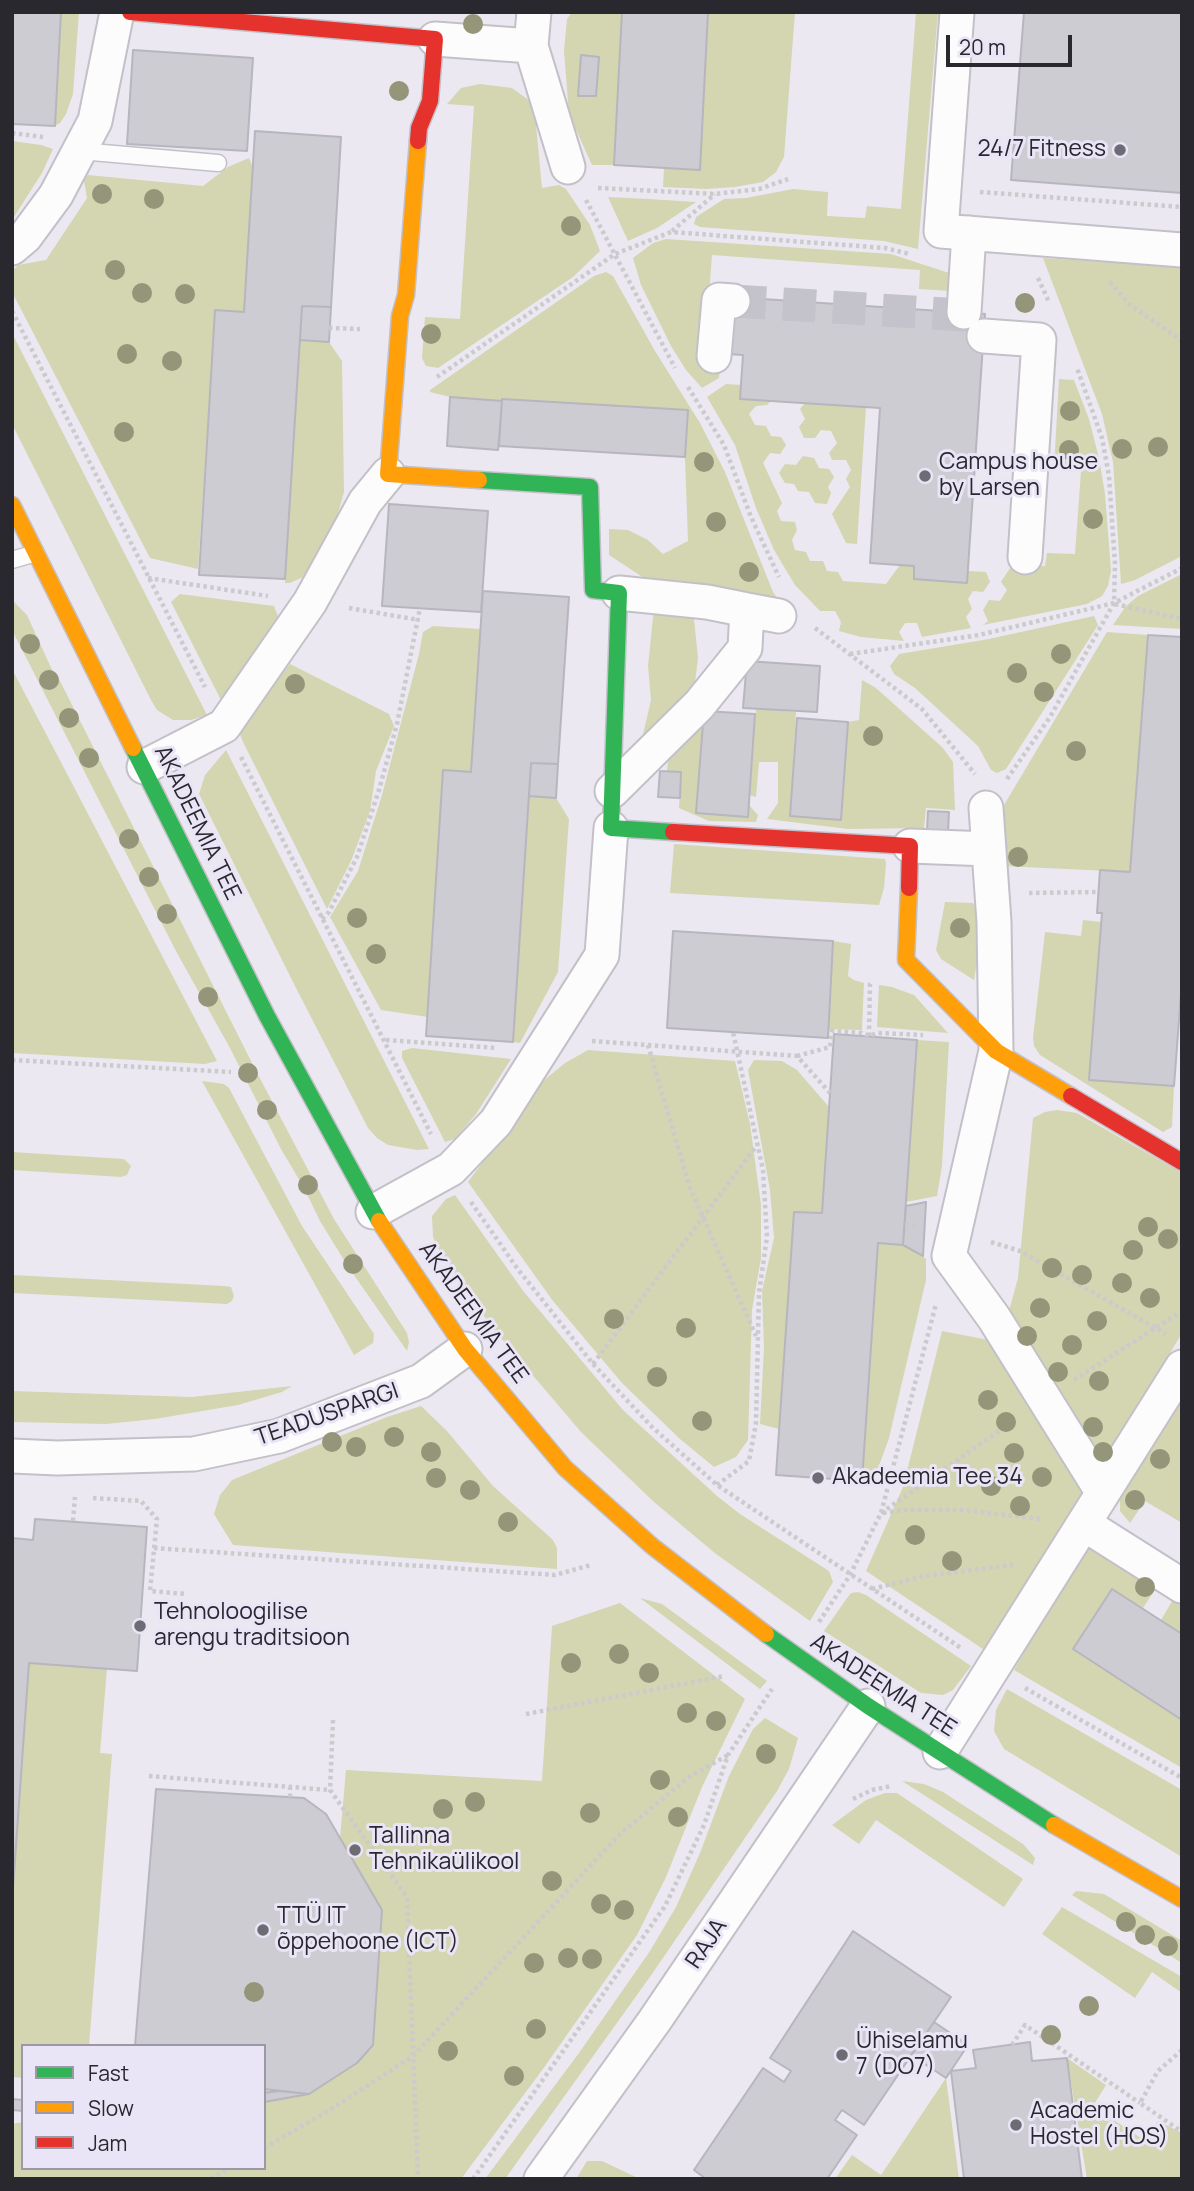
<!DOCTYPE html>
<html>
<head>
<meta charset="utf-8">
<style>
  body { margin:0 }
  #map { position:relative; width:1194px; height:2191px; overflow:hidden; background:#ebe8f2; font-family:Manrope,sans-serif }
  canvas { display:block }
  .frame { position:absolute; inset:0; border:14px solid #29282e; pointer-events:none }
  .legend { position:absolute; left:21px; top:2044px; width:245px; height:126px; box-sizing:border-box; background:#e9e4f6; border:2px solid #9c99a6; margin:0; padding:9px 12px; list-style:none; font-size:21px; color:#29282e }
  .legend li { display:flex; align-items:center; gap:14px; height:35px }
  .legend b { width:35px; border:2px solid #9c99a6 }
  .scale { position:absolute; left:946px; top:35px; width:126px; height:32px; box-sizing:border-box; border:4px solid #29282e; border-top:0; padding-left:9px; font-size:21px; line-height:24px; white-space:nowrap; color:#29282e; -webkit-text-stroke:5px #e9e4f6; paint-order:stroke }
</style>
</head>
<body>
<div id="map">
<canvas width="1194" height="2191"></canvas>
<div class="frame"></div>
<ul class="legend">
<li><b style="height:9px;background:#30b455"></b>Fast</li>
<li><b style="height:9px;background:#ff9f0a"></b>Slow</li>
<li><b style="height:9px;background:#e5322d"></b>Jam</li>
</ul>
<div class="scale">20 m</div>
</div>
<script>
const ctx = document.querySelector('canvas').getContext('2d');
ctx.lineJoin = 'round';
function paint(path, color) { ctx.fillStyle = color; ctx.fill(path, 'evenodd'); }
const toPath = rows => new Path2D(rows.map(r => 'M' + r).join(''));
function trace(path, color, width, dash) { ctx.strokeStyle = color; ctx.lineWidth = width; ctx.lineCap = dash ? 'butt' : 'round'; ctx.setLineDash(dash || []); ctx.stroke(path); }
function label(font, color, halo, rows, align = 'center') {
  ctx.font = font + ' Manrope,sans-serif'; ctx.lineWidth = 6; ctx.setLineDash([]); ctx.textBaseline = 'middle'; ctx.strokeStyle = halo; ctx.fillStyle = color; for (const [text, x, y, turn = 0] of rows) {
    ctx.save(); ctx.translate(x, y); ctx.rotate((+turn || 0) * Math.PI / 180); ctx.textAlign = isNaN(turn) ? turn : align; if (halo) ctx.strokeText(text, 0, 0); ctx.fillText(text, 0, 0); ctx.restore();
  }
}
paint(toPath([
  [12,12,79,12,73,94,66,114,60,123,55,126],
  [572,12,622,12,614,165,592,165,569,114,564,51,567,19],
  [708,12,795,12,784,157,776,172,763,182,735,187,706,189,663,187,664,168,700,169],
  [916,12,938,12,918,249,884,241,700,227,694,224,696,217,724,199,746,198,793,189,828,192,827,216,865,218,867,206,901,209],
  [480,84,512,88,534,104,542,188,559,185,566,189,590,225,600,251,573,277,438,368,426,366,422,358,425,317,460,319,474,106,447,104,461,88],
  [12,141,41,145,53,149,42,173,12,220],
  [249,158,253,168,244,312,215,311,198,569,150,558,12,292,12,271,18,265,46,260,87,198,84,180,88,175,203,186,228,167],
  [608,197,649,199,696,202,657,228,628,241],
  [666,239,891,254,952,274,951,291,919,289,920,270,712,255,704,362,720,364,719,378,702,388,686,370,671,346,641,285,633,258,653,243],
  [1043,258,1182,267,1182,556,1135,580,1121,584,1113,462,1102,414],
  [606,272,613,276,655,351,700,423,725,472,773,592,782,605,708,588,644,578,609,555,609,529,628,530,648,540,663,554,688,541,685,457,688,410,502,399,502,401,450,397,430,392,430,390,594,276],
  [12,333,207,715,191,720,173,720,157,710,151,700,12,424],
  [300,340,329,342,342,361,344,492,336,520,303,577,290,583,285,583],
  [1059,379,1074,380,1089,419,1099,458,1105,494,1111,571,1108,586,1102,596,1087,604,983,625,988,621,983,610,989,600,1000,601,1007,590,1001,582,1012,565,1045,566,1047,553,1075,554,1081,471,1054,468],
  [726,384,741,385,740,399,771,401,767,405,756,406,749,414,755,425,766,426,771,436,781,437,786,445,780,454,770,453,763,463,782,503,777,511,781,521,795,522,797,530,792,540,795,550,806,552,810,561,823,561,827,571,838,572,843,581,886,584,900,565,914,566,914,579,967,583,968,571,986,572,990,582,983,592,973,591,968,599,972,609,966,617,971,628,922,637,917,623,905,623,899,632,904,641,861,637,839,631,841,622,835,611,820,611,795,585,774,550,756,508,735,445,707,397],
  [805,403,866,407,857,544,846,543,832,514,850,487,846,479,851,470,846,460,832,460,829,453,837,443,831,431,821,430,815,438,804,438,799,427,805,419,800,409],
  [803,456,814,458,819,468,829,469,834,477,828,487,831,493,827,504,815,503,809,492,798,491,794,484,785,483,779,473,785,464,796,465],
  [1182,574,1182,629,1113,625,1126,606,1138,596],
  [180,594,274,606,279,619,222,702,171,602],
  [12,600,27,615,53,672,58,677,255,1069,334,1219,407,1333,409,1342,407,1351,347,1265,320,1221,304,1188,281,1149,230,1048,177,953,12,630],
  [654,608,680,610,694,619,698,658,693,699,641,743,651,700,648,666],
  [1094,616,1098,625,1006,769,997,773,991,770,978,746,915,688,894,674,890,666,899,654,989,639],
  [433,626,480,629,471,772,443,770,428,1017,381,1010,330,917,358,871,382,795,419,654,423,632],
  [1107,632,1148,635,1130,872,1004,866,1004,805],
  [290,664,389,714,394,726,376,771,370,811,351,861,327,909,244,744,238,730],
  [12,669,64,768,217,1061,205,1064,12,1053],
  [862,680,876,688,943,748,953,762,955,810,926,808,924,828,848,829,767,819,778,803,778,762,759,762,756,797,750,795,756,709,796,712,790,816,841,820,848,722,859,720],
  [704,711,696,813,749,805,758,815,756,822,709,821,679,808,681,773,667,771,669,752],
  [226,750,429,1149,417,1150,388,1145,377,1138,368,1128,295,986,199,794,205,775],
  [529,796,556,798,569,819,558,972,520,1043,513,1042],
  [674,844,885,859,886,864,884,888,879,905,670,893],
  [945,902,973,903,981,912,981,938,974,980,941,959,936,950],
  [1083,920,1101,922,1089,1079,1174,1086,1172,1127,1163,1132,1040,1055,1034,1046,1033,1038,1045,932,1081,936],
  [833,941,851,944,848,976,854,980,864,983,862,1030,828,1029],
  [879,985,892,987,914,995,948,1033,877,1027],
  [917,1040,949,1042,942,1166,937,1196,906,1202],
  [412,1048,511,1059,476,1114,455,1139,445,1142,402,1058,402,1051],
  [588,1050,735,1061,750,1124,761,1205,761,1258,752,1310,748,1440,736,1457,714,1467,680,1439,622,1383,553,1301,468,1182,542,1082,565,1063],
  [754,1060,782,1061,797,1070,829,1107,822,1213,794,1212,779,1429,760,1424,764,1348,762,1291,774,1238,770,1190,748,1070],
  [202,1081,224,1084,229,1088,302,1226,374,1334,373,1343,354,1355],
  [1057,1110,1077,1113,1182,1173,1182,1333,1102,1467,983,1649,866,1571,903,1487,942,1331,994,1341,1007,1318,1018,1278,1033,1118,1045,1112],
  [12,1152,124,1159,131,1166,127,1175,121,1177,12,1170],
  [455,1195,524,1292,623,1410,717,1496,740,1514,829,1571,833,1582,810,1621,716,1554,654,1502,581,1432,490,1325,438,1248,433,1237,432,1216,446,1199],
  [878,1243,903,1245,926,1259,926,1280,889,1438,875,1477,869,1484,862,1485],
  [12,1275,224,1286,231,1287,234,1296,232,1301,227,1304,12,1293],
  [292,1386,282,1392,238,1405,155,1419,106,1424,12,1422,12,1391,192,1397],
  [1182,1396,1182,1523,1145,1501,1130,1523,1120,1511,1120,1498],
  [421,1406,447,1431,493,1486,553,1540,557,1548,557,1569,233,1545,214,1514,220,1495,232,1480,387,1417],
  [1099,1547,1159,1583,1143,1608,1112,1589,1073,1649,1182,1720,1182,1768,1014,1670,1080,1556,1088,1549],
  [858,1592,866,1595,971,1666,953,1690,943,1695,921,1693,824,1631,847,1598,851,1593],
  [1175,1596,1182,1600,1182,1634,1161,1620],
  [640,1598,662,1604,767,1681,760,1689],
  [620,1603,745,1699,702,1787,666,1877,637,1935,543,2069,461,2179,12,2179,12,2124,23,2122,23,2168,264,2168,264,2089,357,2063,373,2045,382,1910,340,1838,346,1770,542,1781,552,1626],
  [29,1663,107,1668,100,1753,112,1754,89,2046,23,2046,23,2078,12,2077,12,1902],
  [1007,1689,1182,1790,1182,1857,1004,1749,994,1731,996,1710],
  [765,1718,798,1738,789,1769,777,1791,652,1974,505,2179,485,2179,579,2053,650,1951,676,1907,700,1853,729,1776,753,1729],
  [902,1781,924,1784,943,1792,1023,1844,1035,1858,1033,1865],
  [885,1793,897,1793,1023,1879,1004,1907,876,1820,859,1844,832,1825,866,1800],
  [1076,1891,1104,1894,1182,1941,1182,1963,1072,1895],
  [1062,1907,1182,1977,1182,1993,1152,1972,1135,1998,1042,1934],
  [1067,2058,1106,2085,1093,2106,1144,2140,1158,2121,1182,2133,1182,2179,1087,2179],
  [946,2078,959,2179,835,2179,852,2155,881,2175],
  [587,2161,602,2161,640,2179,576,2179]
]), '#d3d6b0');
const building = toPath([
  [12,12,61,12,55,126,12,124,12,12],
  [622,12,708,12,700,170,614,165,622,12],
  [1024,12,1182,12,1182,193,1011,180,1024,12],
  [133,50,253,58,247,151,127,144,133,50],
  [581,55,599,57,596,96,578,96,581,55],
  [255,131,341,137,331,307,302,306,285,579,199,575,215,310,244,312,255,131],
  [733,297,985,314,967,583,914,579,914,566,870,563,880,408,740,399,743,355,728,354,733,297],
  [302,306,331,307,329,342,300,340,302,306],
  [450,397,502,401,498,450,447,446,450,397],
  [502,399,688,410,685,457,499,446,502,399],
  [389,504,488,511,481,612,382,606,389,504],
  [483,591,569,597,558,764,531,763,513,1042,426,1036,443,770,471,772,483,591],
  [1148,635,1182,637,1182,980,1174,1086,1089,1080,1102,913,1097,913,1100,870,1130,872,1148,635],
  [747,661,820,666,817,712,743,708,747,661],
  [704,711,755,714,748,817,696,813,704,711],
  [797,718,848,722,841,820,790,816,797,718],
  [531,763,558,764,556,798,529,796,531,763],
  [660,771,681,772,680,798,658,797,660,771],
  [928,811,949,812,948,832,927,831,928,811],
  [673,931,833,941,828,1038,667,1028,673,931],
  [834,1034,917,1040,903,1245,878,1243,862,1481,776,1475,794,1212,822,1213,834,1034],
  [926,1202,923,1256,903,1245,906,1206,926,1202],
  [35,1519,147,1527,137,1671,29,1663,12,1902,12,1538,33,1540,35,1519],
  [1112,1589,1182,1634,1182,1720,1073,1649,1112,1589],
  [156,1789,304,1798,326,1814,382,1910,373,2045,357,2063,309,2094,264,2089,264,2046,135,2046,156,1789],
  [853,1931,951,1997,864,2125,842,2110,835,2120,857,2135,827,2179,706,2179,694,2170,763,2068,784,2082,791,2071,770,2058,853,1931],
  [934,2022,968,2045,946,2078,911,2055,934,2022],
  [1030,2042,1032,2061,1067,2058,1082,2179,964,2179,951,2071,976,2068,973,2050,1030,2042],
  [279,2091,309,2094,264,2102,264,2093,279,2091],
  [12,2099,23,2100,23,2111,12,2110,12,2099]
]);
paint(building, '#ceccd3');
trace(building, '#b7b5bd', 2);
trace(toPath([
  [733,301,963,315,964,312]
]), '#c4c2cb', 33, [33, 17]);
const lane = toPath([
  [80,151,218,163],
  [12,560,36,553]
]);
const street = toPath([
  [957,12,941,231,1182,250],
  [435,39,531,46,534,12],
  [531,46,568,167],
  [12,248,25,237,56,195,95,121,117,12],
  [964,312,969,233],
  [984,336,1039,340,1025,557],
  [714,356,719,300,733,301],
  [619,593,707,602,747,610],
  [144,767,224,726,310,602,365,502,388,474],
  [612,791,699,705,745,648,747,610,779,616],
  [986,808,994,922,996,1051,949,1256,994,1318,1103,1493],
  [910,846,989,849],
  [373,1212,451,1169,496,1122,602,955,611,828],
  [12,1456,57,1458,194,1454,279,1436,421,1381,465,1349],
  [1084,1524,1182,1586],
  [940,1752,1182,1367],
  [541,2179,655,2020,868,1706]
]);
const fast = toPath([
  [479,480,590,487,593,590,619,593,611,828,673,832],
  [133,748,267,1016,379,1221],
  [766,1634,868,1706,1054,1825]
]);
const slow = toPath([
  [418,141,406,295,400,316,388,474,479,480],
  [12,505,133,748],
  [909,888,906,960,996,1051,1071,1096],
  [379,1221,465,1349,565,1468,652,1546,766,1634],
  [1054,1825,1182,1899]
]);
const jam = toPath([
  [130,12,435,39,430,101,419,128,418,141],
  [673,832,910,846,909,888],
  [1071,1096,1182,1162]
]);
trace(lane, '#c3c0c8', 19);
trace(street, '#c3c0c8', 37);
trace(fast, '#c3c0c8', 19);
trace(slow, '#c3c0c8', 19);
trace(jam, '#c3c0c8', 19);
trace(toPath([
  [12,133,43,137],
  [598,188,715,194,759,189,788,179],
  [980,192,1182,207],
  [586,200,675,368],
  [672,231,715,194],
  [1038,278,1049,302],
  [1110,282,1129,304,1182,341],
  [12,311,205,687],
  [329,328,360,329],
  [437,377,615,254,671,232,885,248,910,254],
  [688,387,724,445,751,517,779,577],
  [148,578,268,596],
  [1115,604,1182,619],
  [349,608,419,620],
  [815,628,922,709,975,774],
  [850,654,979,635,1114,603,1182,568],
  [241,757,431,1134],
  [1007,779,1050,717,1114,603,1115,564,1109,476,1102,438,1077,368],
  [1029,893,1098,892],
  [322,919,329,912,357,857,379,790,397,724,420,608],
  [869,1036,870,984,872,982],
  [386,1040,496,1048],
  [592,1041,797,1056,830,1093],
  [648,1045,690,1188,756,1336],
  [797,1056,830,1047,832,1031,862,1033,869,1036,878,1033,923,1035],
  [12,1060,231,1072],
  [471,1202,517,1268,593,1364,652,1427,717,1485,961,1648],
  [905,1225,918,1226],
  [991,1242,1020,1251,1166,1334],
  [593,1364,757,1145],
  [1074,1380,1182,1311],
  [717,1485,749,1461,756,1423,759,1293,767,1237,763,1170,733,1032],
  [93,1498,141,1501,157,1519,150,1591,186,1594],
  [881,1513,1015,1420],
  [883,1513,905,1510,964,1510,1041,1519],
  [73,1521,75,1497],
  [154,1548,555,1575,591,1565],
  [872,1589,924,1576,1013,1565],
  [819,1622,850,1575,881,1513,936,1304],
  [1025,1688,1182,1778],
  [526,1714,725,1676],
  [333,1720,330,1790,407,1897,418,2179],
  [149,1776,330,1790],
  [290,1797,290,1787],
  [853,1799,872,1790,892,1786],
  [1012,2045,1025,2025,1140,2103],
  [1182,2050,1158,2071,1140,2103,1182,2132],
  [264,2148,333,2108,413,2056,620,1834,689,1777,728,1755],
  [211,2179,229,2168],
  [473,2179,665,1906,704,1825,728,1755,772,1689]
]), '#cbcacd', 4.5, [3.5, 3.5]);
trace(lane, '#fcfcfd', 16);
trace(street, '#fcfcfd', 33);
trace(fast, '#30b455', 16);
trace(slow, '#ff9f0a', 16);
trace(jam, '#e5322d', 16);
ctx.fillStyle = '#949579';
for (const [x, y] of [
  [473,24],
  [399,91],
  [102,194],
  [154,199],
  [571,226],
  [115,270],
  [142,293],
  [185,294],
  [1025,303],
  [431,334],
  [127,354],
  [172,361],
  [1070,411],
  [124,432],
  [1158,447],
  [1122,449],
  [1069,450],
  [704,462],
  [1093,519],
  [716,522],
  [749,572],
  [30,644],
  [1061,654],
  [1017,673],
  [49,680],
  [295,684],
  [1044,692],
  [69,718],
  [873,736],
  [1076,751],
  [89,758],
  [129,839],
  [1018,857],
  [149,877],
  [167,914],
  [357,918],
  [960,928],
  [376,954],
  [208,997],
  [248,1073],
  [267,1110],
  [308,1185],
  [1148,1227],
  [1168,1239],
  [1133,1250],
  [353,1264],
  [1052,1268],
  [1082,1275],
  [1122,1283],
  [1150,1298],
  [1040,1308],
  [614,1319],
  [1097,1321],
  [686,1328],
  [1027,1336],
  [1072,1345],
  [1058,1372],
  [657,1377],
  [1099,1381],
  [988,1400],
  [702,1421],
  [1006,1422],
  [1093,1427],
  [394,1437],
  [332,1442],
  [356,1447],
  [431,1452],
  [1103,1452],
  [1014,1453],
  [1160,1459],
  [1042,1477],
  [436,1478],
  [991,1486],
  [470,1490],
  [1135,1500],
  [1020,1506],
  [508,1522],
  [915,1535],
  [952,1561],
  [1145,1587],
  [619,1654],
  [571,1663],
  [649,1673],
  [687,1713],
  [716,1721],
  [766,1754],
  [660,1780],
  [475,1802],
  [443,1809],
  [590,1813],
  [678,1817],
  [552,1881],
  [601,1904],
  [624,1910],
  [1126,1922],
  [1145,1935],
  [1168,1946],
  [568,1958],
  [592,1959],
  [534,1963],
  [254,1992],
  [1089,2006],
  [536,2029],
  [1051,2035],
  [448,2051],
  [514,2076]
]) { ctx.beginPath(); ctx.arc(x, y, 10, 0, 2 * Math.PI); ctx.fill(); }
for (const [x, y, r, color] of [
  [1120,150,7,"#6d6b73"],
  [925,476,7,"#6d6b73"],
  [818,1478,7,"#6d6b73"],
  [140,1626,7,"#6d6b73"],
  [355,1850,7,"#6d6b73"],
  [263,1930,7,"#6d6b73"],
  [842,2055,7,"#6d6b73"],
  [1016,2125,7,"#6d6b73"]
]) { const dot = new Path2D(); dot.arc(x, y, r, 0, 2 * Math.PI); ctx.fillStyle = color; ctx.fill(dot); trace(dot, '#e9e4f6', 2.5); }
label('23px', '#29282e', '#e9e4f6', [
  ["24/7 Fitness",1106,150,"right"],
  ["Campus house",939,463],
  ["by Larsen",939,489],
  ["Akadeemia Tee 34",832,1478],
  ["Tehnoloogilise",154,1613],
  ["arengu traditsioon",154,1639],
  ["Tallinna",369,1837],
  ["Tehnikaülikool",369,1863],
  ["TTÜ IT",277,1917],
  ["õppehoone (ICT)",277,1943],
  ["Ühiselamu",856,2042],
  ["7 (DO7)",856,2068],
  ["Academic",1030,2112],
  ["Hostel (HOS)",1030,2138]
], 'left');
label('23px', '#29282e', '#e9e4f6', [
  ["AKADEEMIA TEE",197,823,64],
  ["AKADEEMIA TEE",473,1313,54],
  ["TEADUSPARGI",327,1415,-19],
  ["AKADEEMIA TEE",883,1686,33],
  ["RAJA",707,1944,-56]
]);
</script>
</body>
</html>
